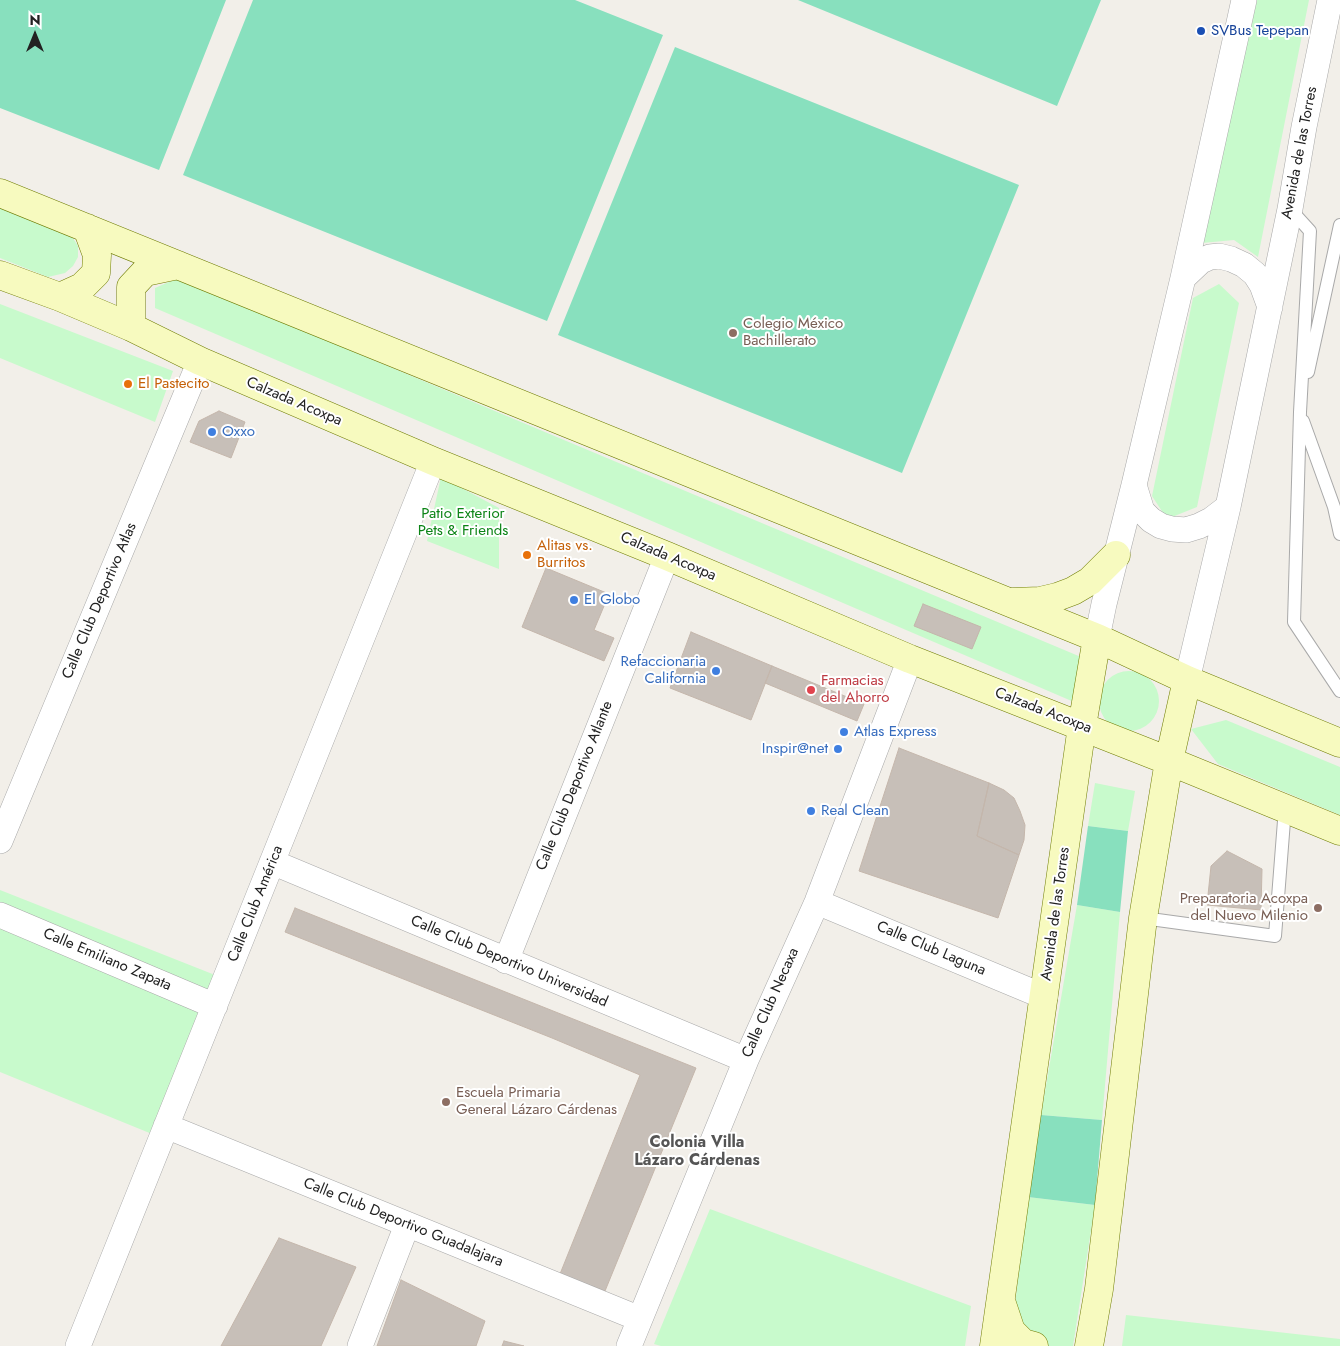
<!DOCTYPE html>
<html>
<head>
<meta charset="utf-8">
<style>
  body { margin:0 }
  #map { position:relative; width:1340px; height:1346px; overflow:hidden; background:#f2efe9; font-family:Jost,sans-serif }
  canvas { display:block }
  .north { position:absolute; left:10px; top:10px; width:50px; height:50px; -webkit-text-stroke:4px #fff; paint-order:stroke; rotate:0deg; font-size:14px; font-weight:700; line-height:20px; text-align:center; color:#222 }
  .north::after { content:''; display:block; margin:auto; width:18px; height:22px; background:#222; clip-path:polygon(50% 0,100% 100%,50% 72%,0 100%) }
</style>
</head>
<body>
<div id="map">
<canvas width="1340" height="1346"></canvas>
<div class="north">N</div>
</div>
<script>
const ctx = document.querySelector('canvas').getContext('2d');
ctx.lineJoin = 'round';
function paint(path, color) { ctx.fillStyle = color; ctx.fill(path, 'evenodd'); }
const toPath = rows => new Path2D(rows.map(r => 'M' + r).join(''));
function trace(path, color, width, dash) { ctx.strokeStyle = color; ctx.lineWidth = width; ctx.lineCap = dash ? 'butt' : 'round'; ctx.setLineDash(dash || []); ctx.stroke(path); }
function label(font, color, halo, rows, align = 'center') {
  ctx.font = font + ' Jost,sans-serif'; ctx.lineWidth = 4; ctx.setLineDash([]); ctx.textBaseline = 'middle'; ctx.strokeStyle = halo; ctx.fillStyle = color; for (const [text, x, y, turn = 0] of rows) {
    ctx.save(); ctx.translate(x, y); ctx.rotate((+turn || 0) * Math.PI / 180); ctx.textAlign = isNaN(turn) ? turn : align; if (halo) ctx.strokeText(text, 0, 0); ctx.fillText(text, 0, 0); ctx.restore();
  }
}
paint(toPath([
  [1257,0,1309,0,1258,257,1234,240,1202,243],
  [0,205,71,235,78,246,78,257,73,266,65,273,48,277,0,258],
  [178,278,1081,657,1074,702,155,308,155,288],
  [1219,284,1239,303,1197,507,1167,519,1152,496,1193,298],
  [0,304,173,371,155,422,0,358],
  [441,477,499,508,499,569,427,541],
  '1099 701a30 30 0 1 1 60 0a30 30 0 1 1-60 0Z',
  [1226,720,1340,767,1340,815,1218,764,1191,729],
  [1095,783,1135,791,1128,831,1088,826],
  [0,890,215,975,152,1134,0,1072],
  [1077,905,1120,912,1102,1120,1041,1115],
  [1028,1197,1095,1205,1073,1346,1010,1346],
  [710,1209,971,1306,965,1346,661,1346,654,1344],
  [1126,1315,1340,1339,1340,1346,1122,1346]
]), '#c8facc');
paint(toPath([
  [0,0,226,0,159,170,0,108],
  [253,0,575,0,663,35,547,321,183,175],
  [798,0,1101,0,1057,106],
  [675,47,1019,185,902,473,558,335],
  [1088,826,1128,831,1120,912,1077,905],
  [1041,1115,1102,1120,1095,1205,1028,1197]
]), '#88e0be');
const building = toPath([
  [219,411,245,422,231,458,190,442,199,421,219,411],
  [546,568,609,594,594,630,614,638,604,661,522,627,546,568],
  [923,604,981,627,972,649,914,626,923,604],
  [691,632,772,666,751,720,670,688,691,632],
  [772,666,864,704,857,721,765,683,772,666],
  [899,748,989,783,977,836,1019,855,998,918,859,871,899,748],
  [989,783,1004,790,1014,798,1020,811,1025,825,1024,840,1019,855,977,836,989,783],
  [1227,851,1262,869,1261,910,1207,905,1211,866,1227,851],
  [295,908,696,1068,605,1291,560,1274,640,1075,552,1038,285,932,295,908],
  [279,1238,356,1267,321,1346,221,1346,279,1238],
  [401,1280,485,1321,476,1346,377,1346,401,1280],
  [504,1341,524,1346,502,1346,504,1341]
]);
paint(building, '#c7bfb8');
trace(building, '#c4b6ab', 1);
const lane = toPath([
  [1290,209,1310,231,1300,412,1294,622,1340,691],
  [1308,372,1340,225],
  [1303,421,1334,507,1340,534],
  [1143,918,1275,936,1285,808]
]);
const street = toPath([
  [1183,278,1201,261,1210,257,1219,256,1231,259,1244,265,1255,274,1262,285,1270,307],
  [1134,485,1142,511,1151,520,1161,526,1172,529,1186,530,1199,526,1211,520,1228,507],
  [1097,638,1104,604,1134,485,1183,278,1244,0],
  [1187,680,1228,507,1290,209,1304,127,1330,0],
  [0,841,200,361],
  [272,862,746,1060],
  [817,902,1045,997],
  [0,915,215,1006],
  [506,961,667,556],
  [166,1126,640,1319],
  [78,1346,433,461],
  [360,1346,407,1225],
  [629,1346,746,1060,817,902,910,659]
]);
const secondary = toPath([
  [0,193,1097,638,1187,680,1340,743],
  [0,275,60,297,131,327,200,361,433,461,667,556,910,659,1169,761,1340,831],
  [60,297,82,287,96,273,97,255,87,228],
  [131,327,131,287,145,272,178,265],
  [1013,602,1040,601,1057,597,1073,591,1090,581,1116,555],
  [1001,1301,1011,1331,1023,1343,1034,1346],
  [994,1346,1082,726,1097,638],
  [1089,1346,1099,1289,1143,918,1169,761,1187,680]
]);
trace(lane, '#a9a9a9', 14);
trace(street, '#a9a9a9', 26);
trace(secondary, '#707d05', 29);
trace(lane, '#fff', 12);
trace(street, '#fff', 25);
trace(secondary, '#f7fabf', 28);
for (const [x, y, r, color] of [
  [1201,31,5,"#1a4fb4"],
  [733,333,5,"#8d6e63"],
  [128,384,5,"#e8710a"],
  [212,432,5,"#3f7fe0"],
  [527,555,5,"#e8710a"],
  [574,600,5,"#3f7fe0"],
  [716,671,5,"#3f7fe0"],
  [811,690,5,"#e0444e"],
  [844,732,5,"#3f7fe0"],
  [838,749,5,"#3f7fe0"],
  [811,811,5,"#3f7fe0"],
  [1318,908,5,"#8d6e63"],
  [446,1102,5,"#8d6e63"]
]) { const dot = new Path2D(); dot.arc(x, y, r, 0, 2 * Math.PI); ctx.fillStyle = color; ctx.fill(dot); trace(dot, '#fff', 2); }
label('15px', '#164399', '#fff', [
  ["SVBus Tepepan",1211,31]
], 'left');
label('15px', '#222', '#fff', [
  ["Avenida de las Torres",1300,153,-79],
  ["Calzada Acoxpa",294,402,23],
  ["Calzada Acoxpa",668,557,23],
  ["Calle Club Deportivo Atlas",100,601,-67],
  ["Calzada Acoxpa",1043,711,21],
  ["Calle Club Deportivo Atlante",575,786,-68],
  ["Calle Club América",256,904,-68],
  ["Avenida de las Torres",1056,914,-82],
  ["Calle Club Laguna",931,949,23],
  ["Calle Emiliano Zapata",107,960,23],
  ["Calle Club Deportivo Universidad",509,962,23],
  ["Calle Club Necaxa",771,1003,-66],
  ["Calle Club Deportivo Guadalajara",403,1223,22]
]);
label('15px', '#785e54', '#fff', [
  ["Colegio México",743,324],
  ["Bachillerato",743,341],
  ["Preparatoria Acoxpa",1308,899,"right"],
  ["del Nuevo Milenio",1308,916,"right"],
  ["Escuela Primaria",456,1093],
  ["General Lázaro Cárdenas",456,1110]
], 'left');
label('15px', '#c56008', '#fff', [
  ["El Pastecito",138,384],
  ["Alitas vs.",537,546],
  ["Burritos",537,563]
], 'left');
label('15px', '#366cbe', '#fff', [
  ["Oxxo",222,432],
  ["El Globo",584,600],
  ["Refaccionaria",706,662,"right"],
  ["California",706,679,"right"],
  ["Atlas Express",854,732],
  ["Inspir@net",828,749,"right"],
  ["Real Clean",821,811]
], 'left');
label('15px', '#0c8416', '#fff', [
  ["Patio Exterior",463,514],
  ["Pets & Friends",463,531]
]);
label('15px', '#be3a42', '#fff', [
  ["Farmacias",821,681],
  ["del Ahorro",821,698]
], 'left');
label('bold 16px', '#555', '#fff', [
  ["Colonia Villa",697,1143],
  ["Lázaro Cárdenas",697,1161]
]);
</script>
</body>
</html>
